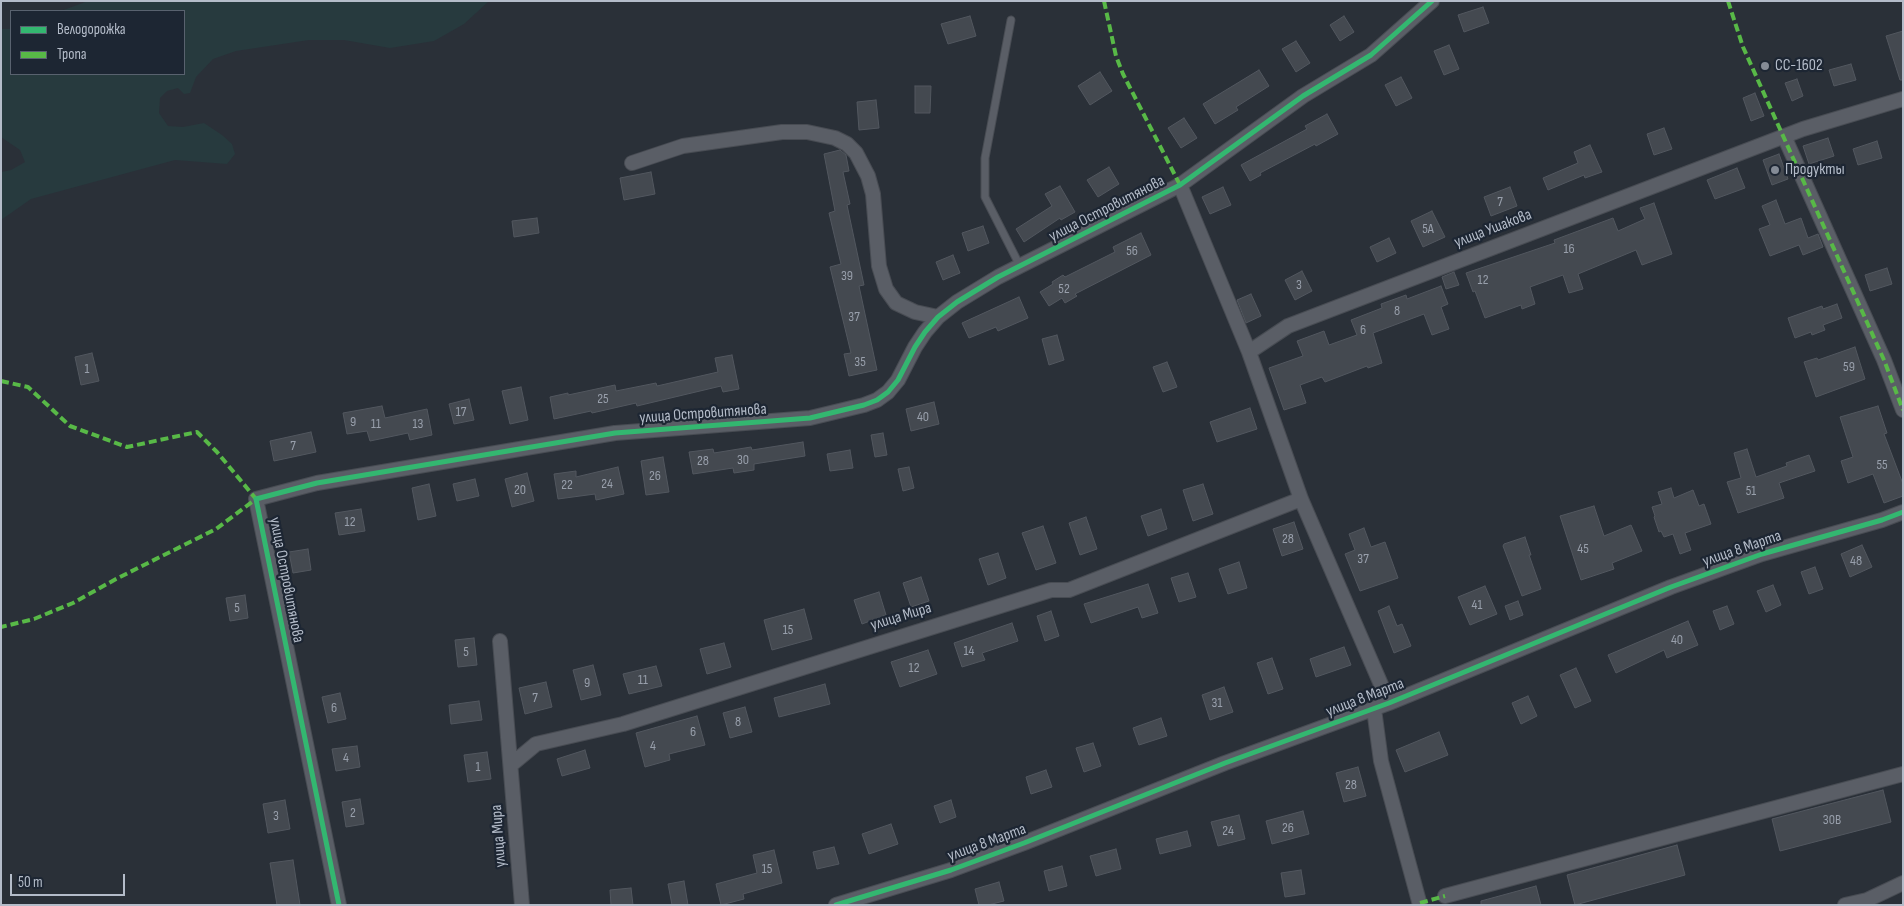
<!DOCTYPE html>
<html>
<head>
<meta charset="utf-8">
<style>
  body { margin:0 }
  #map { position:relative; width:1904px; height:906px; overflow:hidden; background:#2a3038; font-family:"Sofia Sans Condensed",sans-serif }
  canvas { display:block }
  .frame { position:absolute; inset:0; border:2px solid #b4bcc9; pointer-events:none }
  .legend { position:absolute; left:10px; top:10px; width:175px; height:65px; box-sizing:border-box; background:#1d2633; border:1px solid #59626f; margin:0; padding:6px 9px; list-style:none; font-size:15px; color:#b4bcc9 }
  .legend li { display:flex; align-items:center; gap:10px; height:25px }
  .legend b { width:25px; border:1px solid #59626f }
  .scale { position:absolute; left:10px; top:874px; width:115px; height:22px; box-sizing:border-box; border:2px solid #b4bcc9; border-top:0; padding-left:6px; font-size:15px; line-height:18px; white-space:nowrap; color:#b4bcc9; -webkit-text-stroke:4px #1d2633; paint-order:stroke }
</style>
</head>
<body>
<div id="map">
<canvas width="1904" height="906"></canvas>
<div class="frame"></div>
<ul class="legend">
<li><b style="height:6px;background:#33b770"></b>Велодорожка</li>
<li><b style="height:6px;background:#58b947"></b>Тропа</li>
</ul>
<div class="scale">50 m</div>
</div>
<script>
const ctx = document.querySelector('canvas').getContext('2d');
ctx.lineJoin = 'round';
function paint(path, color) { ctx.fillStyle = color; ctx.fill(path, 'evenodd'); }
const toPath = rows => new Path2D(rows.map(r => 'M' + r).join(''));
function trace(path, color, width, dash) { ctx.strokeStyle = color; ctx.lineWidth = width; ctx.lineCap = dash ? 'butt' : 'round'; ctx.setLineDash(dash || []); ctx.stroke(path); }
function label(font, color, halo, rows, align = 'center') {
  ctx.font = font + ' "Sofia Sans Condensed",sans-serif'; ctx.lineWidth = 4.5; ctx.setLineDash([]); ctx.textBaseline = 'middle'; ctx.strokeStyle = halo; ctx.fillStyle = color; for (const [text, x, y, turn = 0] of rows) {
    ctx.save(); ctx.translate(x, y); ctx.rotate((+turn || 0) * Math.PI / 180); ctx.textAlign = isNaN(turn) ? turn : align; if (halo) ctx.strokeText(text, 0, 0); ctx.fillText(text, 0, 0); ctx.restore();
  }
}
paint(toPath([
  [88,1,489,1,464,24,434,41,390,48,344,40,309,40,236,51,213,59,196,77,190,93,184,94,178,88,167,91,160,98,159,113,168,126,183,127,204,123,222,135,232,144,235,154,227,164,175,160,31,199,1,220,1,172,11,170,25,162,20,150,1,137,1,29,11,29,11,74,184,74,184,11,61,11]
]), '#273a3e');
const building = toPath([
  [1483,7,1489,23,1464,32,1458,15,1483,7],
  [970,16,976,36,948,44,941,24,970,16],
  [1344,16,1354,32,1340,41,1330,25,1344,16],
  [1903,31,1903,80,1900,80,1886,36,1903,31],
  [1296,41,1310,63,1296,72,1282,49,1296,41],
  [1449,45,1459,69,1444,75,1434,51,1449,45],
  [1851,64,1856,80,1834,86,1829,70,1851,64],
  [1259,70,1269,86,1236,107,1238,110,1215,124,1203,104,1259,70],
  [1100,72,1112,91,1090,105,1078,86,1100,72],
  [1401,77,1412,98,1396,106,1385,85,1401,77],
  [1797,79,1803,96,1792,101,1785,83,1797,79],
  [915,86,931,86,930,113,915,113,915,86],
  [1755,93,1764,116,1751,121,1743,98,1755,93],
  [876,100,879,128,859,130,857,102,876,100],
  [1327,114,1338,134,1316,146,1315,144,1260,173,1261,175,1250,181,1241,165,1307,129,1305,126,1327,114],
  [1184,118,1197,138,1181,148,1168,128,1184,118],
  [1664,128,1672,149,1654,155,1647,134,1664,128],
  [1828,138,1834,156,1809,164,1803,146,1828,138],
  [1877,141,1882,158,1858,165,1853,149,1877,141],
  [1590,145,1602,172,1585,178,1584,175,1548,190,1543,178,1578,163,1574,152,1590,145],
  [840,150,846,155,849,171,843,172,850,204,847,205,864,285,859,286,877,370,849,376,844,354,851,353,830,267,841,264,829,213,835,211,824,154,840,150],
  [1779,154,1788,179,1772,185,1763,160,1779,154],
  [1109,167,1119,184,1098,197,1087,180,1109,167],
  [1737,168,1745,188,1715,199,1707,180,1737,168],
  [651,172,655,194,624,200,620,178,651,172],
  [1060,186,1075,212,1061,220,1060,218,1024,242,1016,229,1052,206,1045,194,1060,186],
  [1223,187,1231,205,1210,214,1202,197,1223,187],
  [1510,187,1517,206,1491,216,1484,197,1510,187],
  [1776,200,1785,224,1801,218,1808,238,1818,234,1823,247,1803,255,1799,245,1770,256,1759,229,1770,225,1762,206,1776,200],
  [1654,203,1672,254,1642,265,1636,250,1578,274,1583,289,1569,293,1563,275,1530,287,1535,304,1522,309,1521,305,1485,318,1475,291,1473,292,1466,273,1555,243,1554,240,1613,218,1618,231,1645,219,1640,208,1654,203],
  [1432,211,1445,237,1423,247,1411,221,1432,211],
  [537,218,539,233,514,237,512,221,537,218],
  [983,226,989,243,968,251,962,233,983,226],
  [1141,233,1151,255,1075,294,1077,296,1065,303,1062,298,1049,306,1040,292,1053,284,1052,282,1063,275,1065,277,1115,252,1113,247,1141,233],
  [1389,238,1396,253,1377,262,1370,247,1389,238],
  [953,255,960,273,943,280,936,262,953,255],
  [1887,268,1892,284,1870,291,1865,275,1887,268],
  [1302,271,1312,291,1295,300,1285,280,1302,271],
  [1454,272,1459,285,1446,289,1442,277,1454,272],
  [1441,286,1448,304,1441,307,1449,329,1432,335,1424,314,1373,333,1382,363,1368,368,1367,366,1325,382,1322,377,1300,385,1306,403,1284,410,1269,368,1303,356,1297,341,1324,331,1329,345,1357,335,1351,320,1382,308,1381,304,1406,295,1407,299,1441,286],
  [1251,294,1261,316,1246,323,1237,300,1251,294],
  [1019,297,1028,318,998,331,996,327,969,338,962,323,1019,297],
  [1837,304,1842,318,1823,325,1825,330,1812,335,1811,332,1795,338,1788,318,1822,306,1823,309,1837,304],
  [1057,335,1064,360,1049,365,1042,339,1057,335],
  [1855,347,1865,379,1816,397,1804,362,1817,358,1818,360,1855,347],
  [92,353,99,381,81,385,75,357,92,353],
  [732,355,739,389,723,392,721,386,637,406,636,403,592,413,591,411,554,419,550,397,568,393,568,395,615,385,616,391,656,383,657,386,718,372,715,358,732,355],
  [1167,362,1177,387,1163,392,1153,367,1167,362],
  [521,387,528,420,510,424,502,391,521,387],
  [469,399,474,420,454,424,449,404,469,399],
  [934,402,939,424,911,431,906,409,934,402],
  [382,406,385,418,427,409,432,435,410,440,408,433,370,441,367,431,347,434,343,413,382,406],
  [1878,406,1887,433,1884,434,1903,484,1903,496,1884,503,1873,474,1848,483,1841,461,1853,457,1840,417,1878,406],
  [1250,408,1257,429,1217,442,1210,422,1250,408],
  [311,432,316,452,274,461,270,441,311,432],
  [883,433,887,455,875,457,871,435,883,433],
  [803,442,805,456,754,464,754,470,734,473,733,468,693,474,689,452,713,449,714,453,751,447,752,450,803,442],
  [1747,449,1756,477,1787,466,1786,463,1809,455,1815,471,1779,483,1784,498,1738,513,1727,482,1741,478,1734,453,1747,449],
  [850,450,853,468,830,471,827,454,850,450],
  [663,457,669,492,646,495,641,461,663,457],
  [618,467,624,494,596,500,595,494,558,499,554,474,576,471,576,477,618,467],
  [909,467,914,488,903,491,898,469,909,467],
  [527,473,534,501,512,507,505,479,527,473],
  [475,479,479,496,457,501,453,484,475,479],
  [429,484,436,516,418,520,412,488,429,484],
  [1203,484,1213,514,1193,521,1183,490,1203,484],
  [1671,488,1674,498,1693,490,1699,506,1704,504,1711,524,1685,533,1691,550,1680,554,1673,534,1664,537,1661,531,1659,532,1654,517,1655,516,1652,507,1662,504,1658,492,1671,488],
  [1594,506,1604,536,1631,525,1642,551,1612,563,1614,569,1581,580,1560,516,1594,506],
  [361,509,365,531,339,535,335,513,361,509],
  [1161,509,1167,529,1148,536,1141,516,1161,509],
  [1086,517,1097,549,1080,555,1069,523,1086,517],
  [1294,522,1303,549,1282,556,1273,529,1294,522],
  [1043,526,1056,563,1036,570,1022,533,1043,526],
  [1364,528,1371,547,1385,542,1398,578,1360,591,1345,554,1355,550,1349,534,1364,528],
  [1525,537,1531,555,1529,555,1541,589,1522,596,1503,546,1504,544,1525,537],
  [1862,545,1872,567,1850,577,1841,554,1862,545],
  [308,549,311,570,293,573,289,552,308,549],
  [998,553,1006,578,988,585,979,559,998,553],
  [1239,562,1247,588,1228,594,1219,569,1239,562],
  [1815,567,1823,589,1809,594,1801,572,1815,567],
  [1188,573,1196,597,1179,602,1171,578,1188,573],
  [921,577,929,601,911,607,903,583,921,577],
  [1148,584,1158,613,1142,618,1138,607,1091,623,1084,604,1148,584],
  [1773,585,1781,605,1766,612,1757,591,1773,585],
  [1485,586,1497,614,1470,625,1458,597,1485,586],
  [879,592,886,615,862,624,854,600,879,592],
  [245,595,248,618,230,621,226,598,245,595],
  [1518,601,1523,615,1510,620,1505,606,1518,601],
  [1389,606,1397,626,1402,624,1411,646,1394,653,1378,611,1389,606],
  [1727,606,1734,624,1720,630,1713,611,1727,606],
  [804,609,812,639,772,650,764,620,804,609],
  [1051,611,1059,636,1045,641,1037,616,1051,611],
  [1688,621,1698,645,1667,658,1664,650,1616,673,1608,655,1688,621],
  [1012,623,1018,641,982,653,985,660,962,667,954,643,1012,623],
  [474,638,477,665,458,667,455,640,474,638],
  [724,643,731,667,707,674,700,649,724,643],
  [1344,647,1351,665,1316,677,1310,659,1344,647],
  [928,650,937,674,900,687,891,662,928,650],
  [1272,658,1283,689,1268,694,1257,663,1272,658],
  [593,665,601,695,581,700,573,670,593,665],
  [656,666,662,686,629,694,623,674,656,666],
  [1576,668,1591,701,1575,708,1560,675,1576,668],
  [546,682,552,707,525,714,519,688,546,682],
  [825,684,830,704,779,717,774,698,825,684],
  [1224,687,1233,712,1210,720,1202,695,1224,687],
  [340,693,346,719,328,723,322,697,340,693],
  [1528,696,1537,716,1521,724,1512,703,1528,696],
  [479,701,482,720,451,724,449,705,479,701],
  [745,707,752,732,730,738,723,713,745,707],
  [697,716,705,745,669,754,670,760,645,767,636,733,697,716],
  [1161,718,1167,736,1139,745,1133,728,1161,718],
  [1439,732,1448,755,1405,772,1396,750,1439,732],
  [1093,743,1101,766,1084,772,1076,748,1093,743],
  [357,746,360,767,336,771,332,749,357,746],
  [585,750,590,768,562,776,557,759,585,750],
  [487,752,491,779,468,782,464,755,487,752],
  [1358,767,1366,796,1344,802,1336,773,1358,767],
  [1046,770,1052,787,1031,794,1026,777,1046,770],
  [1883,790,1891,822,1780,851,1772,819,1883,790],
  [360,799,364,824,346,827,342,802,360,799],
  [285,800,290,829,268,833,263,804,285,800],
  [951,800,956,817,940,823,934,806,951,800],
  [1303,811,1309,834,1272,844,1266,821,1303,811],
  [1239,815,1245,839,1218,846,1211,822,1239,815],
  [891,824,898,844,869,854,862,834,891,824],
  [1187,831,1191,846,1160,854,1156,839,1187,831],
  [1677,845,1685,875,1575,905,1567,875,1677,845],
  [834,847,839,864,817,869,813,852,834,847],
  [1116,849,1121,869,1096,876,1090,856,1116,849],
  [774,850,782,883,743,894,744,899,721,905,716,884,757,873,753,855,774,850],
  [293,860,300,905,277,905,270,863,293,860],
  [1062,866,1067,886,1049,891,1044,871,1062,866],
  [1301,870,1305,894,1285,897,1281,873,1301,870],
  [684,881,688,905,672,905,668,884,684,881],
  [999,882,1004,901,988,905,979,905,975,889,999,882],
  [1536,886,1541,905,1481,905,1481,901,1536,886],
  [631,888,633,905,611,905,610,890,631,888]
]);
paint(building, '#444950');
trace(building, '#52575f', 1);
const lane = toPath([
  [1011,20,985,158,985,197,1020,266]
]);
const street = toPath([
  [1784,136,1884,360,1903,410],
  [632,163,683,146,782,132,807,132,835,138,847,144,856,153,868,176,873,194,879,266,886,289,896,303,915,312,938,317],
  [1180,185,1249,352],
  [500,641,522,905],
  [1389,703,1301,499,1249,352,1288,326,1803,129,1903,99],
  [1374,709,1381,761,1420,905],
  [512,764,536,744,623,724,1051,590,1069,590,1301,499],
  [1445,896,1903,774],
  [339,905,256,499,317,483,615,433,810,418,864,405,877,400,888,392,898,380,915,347,925,332,938,317,957,302,998,277,1180,185,1303,96,1371,55,1432,1],
  [836,905,951,870,1024,843,1225,763,1389,703,1671,587,1762,554,1882,520,1903,512],
  [1845,905,1867,900,1903,883]
]);
trace(lane, '#484c53', 9);
trace(street, '#484c53', 16);
trace(lane, '#5a5e66', 7);
trace(street, '#5a5e66', 14);
trace(toPath([
  [1104,1,1116,56,1123,74,1180,185],
  [1728,1,1743,47,1884,360,1903,410],
  [1,381,28,387,70,426,127,447,197,432,217,452,256,499,216,529,116,579,73,603,34,619,1,627],
  [1420,903,1445,896]
]), '#58b947', 4, [8, 4]);
trace(toPath([
  [339,905,256,499,317,483,615,433,810,418,864,405,877,400,888,392,898,380,915,347,925,332,938,317,957,302,998,277,1180,185,1303,96,1371,55,1432,1],
  [836,905,951,870,1024,843,1225,763,1389,703,1671,587,1762,554,1882,520,1903,512]
]), '#33b770', 5);
for (const [x, y, r, color] of [
  [1765,66,5,"#848b96"],
  [1775,170,5,"#848b96"]
]) { const dot = new Path2D(); dot.arc(x, y, r, 0, 2 * Math.PI); ctx.fillStyle = color; ctx.fill(dot); trace(dot, '#1d2633', 2); }
label('14px', '#989fab', null, [
  ["7",1500,202],
  ["5А",1428,229],
  ["16",1569,249],
  ["56",1132,251],
  ["39",847,276],
  ["12",1483,280],
  ["3",1299,285],
  ["52",1064,289],
  ["8",1397,311],
  ["37",854,317],
  ["6",1363,330],
  ["35",860,362],
  ["59",1849,367],
  ["1",87,369],
  ["25",603,399],
  ["17",461,412],
  ["40",923,417],
  ["9",353,422],
  ["11",376,424],
  ["13",418,424],
  ["7",293,446],
  ["30",743,460],
  ["28",703,461],
  ["55",1882,465],
  ["26",655,476],
  ["24",607,484],
  ["22",567,485],
  ["20",520,490],
  ["51",1751,491],
  ["12",350,522],
  ["28",1288,539],
  ["45",1583,549],
  ["37",1363,559],
  ["48",1856,561],
  ["41",1477,605],
  ["5",237,608],
  ["15",788,630],
  ["40",1677,640],
  ["14",969,651],
  ["5",466,652],
  ["12",914,668],
  ["11",643,680],
  ["9",587,683],
  ["7",535,698],
  ["31",1217,703],
  ["6",334,708],
  ["8",738,722],
  ["6",693,732],
  ["4",653,746],
  ["4",346,758],
  ["1",478,767],
  ["28",1351,785],
  ["2",353,813],
  ["3",276,816],
  ["30В",1832,820],
  ["26",1288,828],
  ["24",1228,831],
  ["15",767,869]
]);
label('16px', '#b4bcc9', '#1d2633', [
  ["СС-1602",1775,66],
  ["Продукты",1785,170]
], 'left');
label('16px', '#b4bcc9', '#1d2633', [
  ["улица Островитянова",1107,209,-27],
  ["улица Ушакова",1493,229,-21],
  ["улица Островитянова",703,414,-4],
  ["улица 8 Марта",1742,549,-19],
  ["улица Островитянова",286,580,79],
  ["улица Мира",901,617,-17],
  ["улица 8 Марта",1365,698,-21],
  ["улица Мира",499,836,-94],
  ["улица 8 Марта",987,843,-20]
]);
</script>
</body>
</html>
